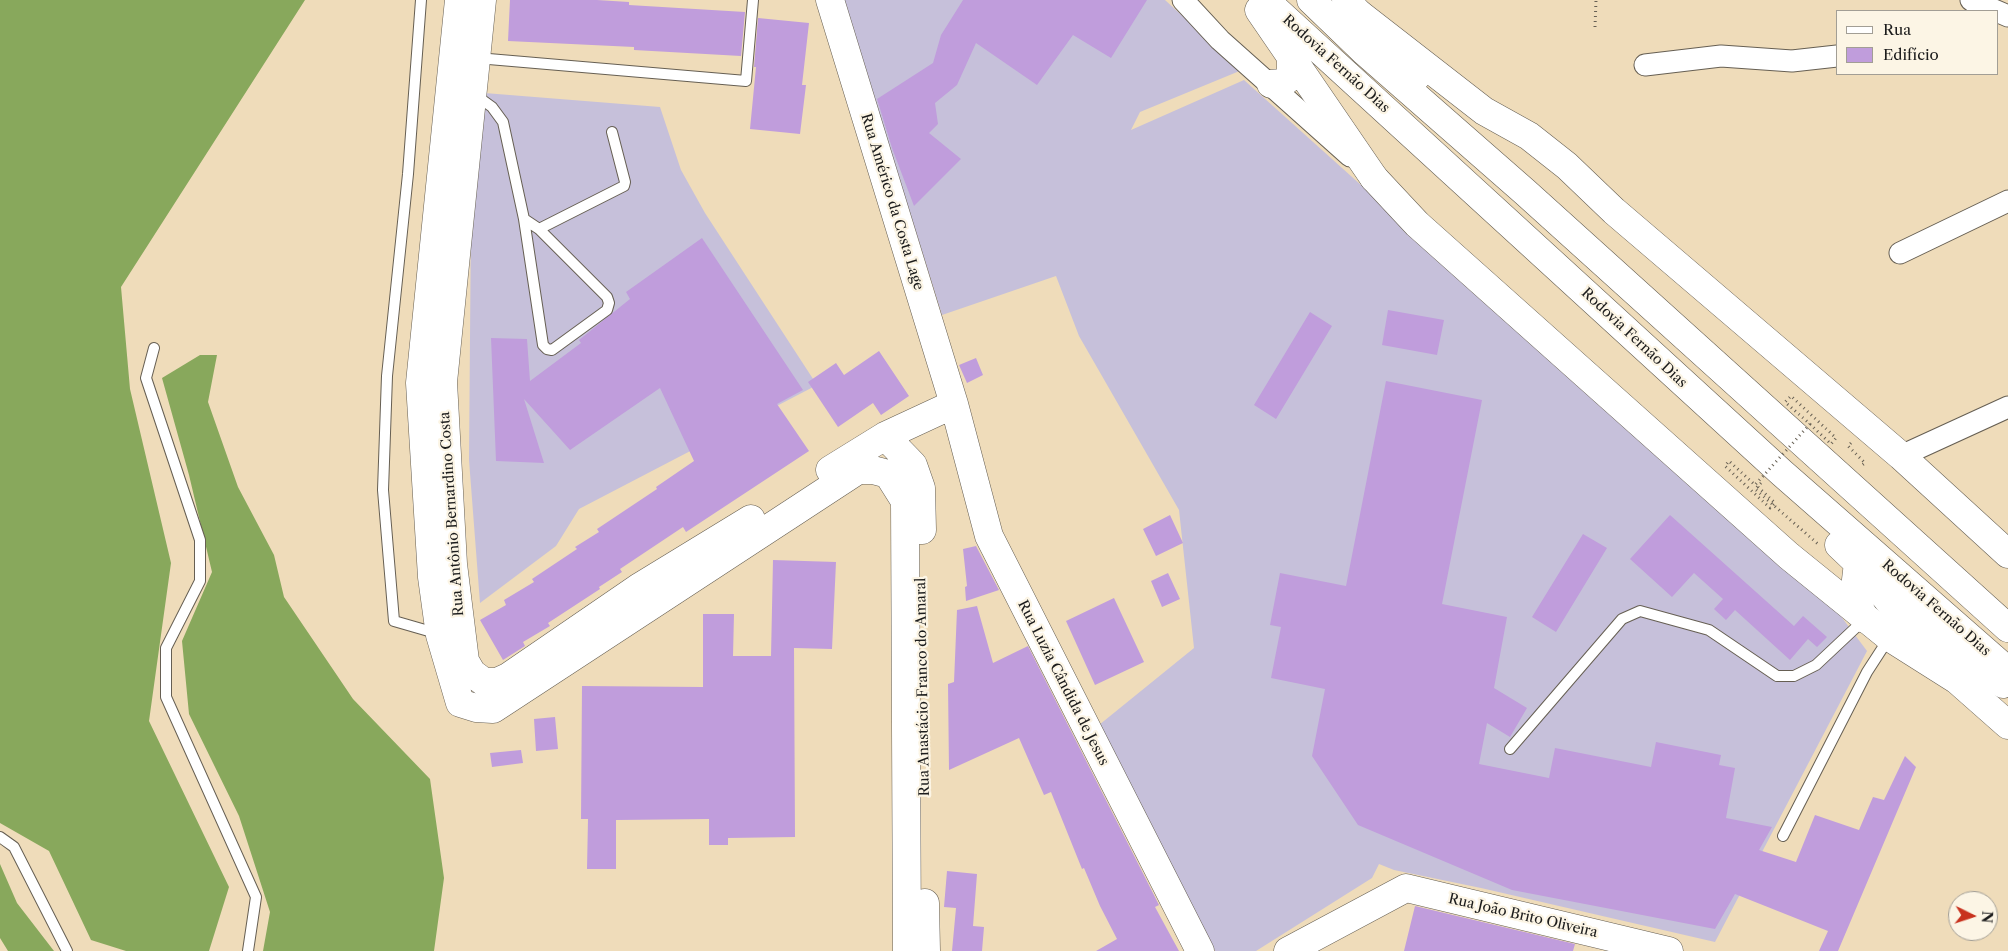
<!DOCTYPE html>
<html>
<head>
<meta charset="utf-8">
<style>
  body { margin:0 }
  #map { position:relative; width:2008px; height:951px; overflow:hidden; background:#efdcba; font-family:"Libre Caslon Text",serif }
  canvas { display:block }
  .legend { position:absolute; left:1836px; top:10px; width:162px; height:65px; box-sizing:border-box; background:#fcf5e5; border:1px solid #a29e95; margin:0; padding:6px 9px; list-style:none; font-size:15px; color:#1c1c1c }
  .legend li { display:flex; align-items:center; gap:10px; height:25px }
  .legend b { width:25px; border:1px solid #a29e95 }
  .north { position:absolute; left:1948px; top:891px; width:50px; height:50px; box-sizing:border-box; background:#fcf5e5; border:1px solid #a29e95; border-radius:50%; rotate:94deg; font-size:14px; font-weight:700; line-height:20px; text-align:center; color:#1c1c1c }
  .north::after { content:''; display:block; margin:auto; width:18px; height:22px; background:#c8321e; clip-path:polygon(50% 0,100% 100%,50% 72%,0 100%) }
</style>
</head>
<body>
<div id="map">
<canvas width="2008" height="951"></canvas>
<ul class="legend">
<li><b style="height:6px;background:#fff"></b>Rua</li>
<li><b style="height:14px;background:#c09ddc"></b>Edifício</li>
</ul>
<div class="north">N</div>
</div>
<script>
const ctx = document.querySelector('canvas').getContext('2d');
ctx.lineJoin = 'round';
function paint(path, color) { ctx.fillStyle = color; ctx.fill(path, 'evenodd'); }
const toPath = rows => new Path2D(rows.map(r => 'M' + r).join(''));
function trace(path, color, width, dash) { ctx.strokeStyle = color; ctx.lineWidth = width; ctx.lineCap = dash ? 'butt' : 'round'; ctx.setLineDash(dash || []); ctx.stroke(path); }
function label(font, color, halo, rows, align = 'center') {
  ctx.font = font + ' "Libre Caslon Text",serif'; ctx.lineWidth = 4.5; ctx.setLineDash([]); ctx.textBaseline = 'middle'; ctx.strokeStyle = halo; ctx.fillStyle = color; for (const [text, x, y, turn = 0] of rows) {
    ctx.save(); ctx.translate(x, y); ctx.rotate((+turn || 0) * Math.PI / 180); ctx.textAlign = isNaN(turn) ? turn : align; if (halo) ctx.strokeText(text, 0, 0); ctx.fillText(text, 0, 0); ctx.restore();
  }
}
paint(toPath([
  [843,0,1165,0,1242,70,1140,112,1131,130,1244,80,1840,615,1867,651,1715,942,1481,888,1394,870,1379,864,1372,878,1256,951,1215,951,1099,725,1194,648,1179,510,1079,336,1056,276,942,315],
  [472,92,660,107,681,170,705,213,817,385,579,509,556,546,480,603,469,460]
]), '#c6c0da');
paint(toPath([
  [0,0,305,0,121,287,130,389,171,563,149,721,229,887,209,951,126,951,91,940,49,851,0,823],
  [200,355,217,355,208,402,238,487,274,555,284,597,353,699,430,779,444,878,434,951,263,951,270,912,239,816,189,714,182,641,212,572,189,475,162,378],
  [0,864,17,903,54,951,8,951,0,938]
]), '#88a85c');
paint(toPath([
  [510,0,597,0,629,2,629,5,745,12,741,56,634,50,634,47,508,41],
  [963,0,1147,0,1111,58,1073,35,1037,85,976,43,957,85,935,103,938,124,929,133,961,159,914,206,892,148,877,99,933,63,941,35],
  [758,18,809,23,802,85,806,85,800,134,750,129,756,67,754,67],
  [702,238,803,390,777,404,809,451,686,532,683,527,620,569,622,572,599,587,600,589,548,623,550,626,523,642,525,646,503,660,480,620,506,605,504,600,534,582,532,579,577,549,575,547,599,532,597,529,657,489,656,487,694,461,660,388,570,450,524,399,544,463,496,461,491,338,527,339,530,381,581,343,579,340,630,299,626,292],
  [1388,310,1444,320,1437,355,1382,345],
  [1310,312,1332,326,1276,419,1254,405],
  [879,351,909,396,881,415,873,403,838,427,808,382,836,363,844,375],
  [976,358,983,375,967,383,959,365],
  [1386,381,1482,400,1442,604,1507,617,1494,688,1527,708,1510,737,1487,723,1479,764,1549,778,1555,748,1651,767,1656,742,1721,755,1719,765,1735,768,1726,818,1772,827,1759,850,1796,862,1815,815,1859,830,1873,797,1884,800,1905,756,1916,767,1838,951,1819,951,1828,931,1735,894,1715,929,1512,890,1358,825,1312,756,1325,689,1271,678,1281,627,1270,625,1280,573,1346,586],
  [1170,515,1183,543,1156,556,1143,529],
  [1670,515,1794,626,1803,616,1827,637,1817,647,1808,639,1790,660,1735,610,1726,620,1714,609,1723,599,1694,573,1672,597,1630,559],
  [1583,534,1607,548,1556,632,1532,617],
  [976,546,999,590,966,601,965,587,967,586,963,549],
  [773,560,836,562,832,649,794,648,795,837,728,838,728,845,709,845,709,819,616,820,616,869,587,869,588,819,581,819,582,686,703,687,703,614,734,614,733,656,771,656],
  [1168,573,1180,599,1162,607,1151,581],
  [1114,598,1144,662,1095,685,1066,621],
  [977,606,993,663,1028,646,1159,905,1155,907,1179,951,1096,951,1117,939,1100,906,1084,868,1082,869,1051,792,1044,795,1019,738,949,770,948,684,954,682,957,610],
  [555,717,558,749,536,751,534,719],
  [521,750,523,763,492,767,490,753],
  [947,871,977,874,973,926,984,927,982,951,952,951,956,908,944,907],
  [1415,906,1575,944,1573,951,1404,951]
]), '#c09ddc');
const lane = toPath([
  [421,0,408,174,387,376,383,490,394,621,439,634],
  [477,58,746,81,753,0],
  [474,94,492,107,503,122,524,219,543,345,547,349,552,350,607,310,609,303,607,297,539,229,524,219],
  [539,229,624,186,625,182,612,132],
  [154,348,146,378,200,540,200,581,166,648,166,697,256,897,248,951],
  [1510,749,1622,619,1640,611,1709,630,1777,676,1794,676,1816,665,1865,619],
  [1783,836,1867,672,1889,638],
  [0,837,14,847,67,951]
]);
const street = toPath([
  [1183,0,1220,40,1350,156],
  [1971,0,2008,16],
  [1645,65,1721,56,1792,61,1837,56],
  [1900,253,2008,201],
  [1901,456,2008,407]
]);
const secondary = toPath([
  [459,0,420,383,432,577,440,635,460,703,476,708,493,709,858,470,873,470,888,474,905,501,907,951],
  [482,0,443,382,453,564,465,661,472,673,484,682,497,682,508,677,638,588,751,519],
  [830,0,954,404,989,536,1200,951],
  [1346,0,1358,13,1484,111,1529,136,1567,166,1614,211,1901,456,2008,554],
  [1374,178,1417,224,1789,556,1889,637,1957,680,2008,725],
  [885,436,913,465,921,488,922,530],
  [830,470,885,436,954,404],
  [925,903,926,951],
  [1288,951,1406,888,1669,951]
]);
const highway = toPath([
  [1265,0,1782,473,2008,671],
  [1311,0,1364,51,1525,192,2008,628],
  [1259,10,1374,178],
  [1358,13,1417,76],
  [1271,84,1281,83,1288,79,1291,72,1291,56],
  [1839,545,1858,563,1891,604,1926,635],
  [1858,563,1854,597,1865,619],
  [1889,637,1908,633,1926,635,2003,684]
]);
trace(lane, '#665f53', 12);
trace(street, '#665f53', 23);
trace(secondary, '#665f53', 29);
trace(highway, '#665f53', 29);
trace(toPath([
  [1595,27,1596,0],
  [1851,443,1848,446,1865,463,1861,466],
  [1761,483,1755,489,1818,544]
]), '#665f53', 3, [1, 4]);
trace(lane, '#fff', 10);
trace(street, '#fff', 21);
trace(secondary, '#fff', 28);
trace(highway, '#fff', 28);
trace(toPath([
  [1758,487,1775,503,1770,508,1725,466,1729,461,1755,485,1810,424,1785,402,1791,396,1836,438,1831,444,1813,427]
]), '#665f53', 3, [1, 4]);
label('14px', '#1c1c1c', '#fcf5e5', [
  ["Rodovia Fernão Dias",1336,64,42],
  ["Rua Américo da Costa Lage",892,202,73],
  ["Rodovia Fernão Dias",1634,338,43],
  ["Rua Antônio Bernardino Costa",452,514,-94],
  ["Rodovia Fernão Dias",1936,608,41],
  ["Rua Luzia Cândida de Jesus",1063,683,63],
  ["Rua Anastácio Franco do Amaral",923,687,-91],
  ["Rua João Brito Oliveira",1523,916,13]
]);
</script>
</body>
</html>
